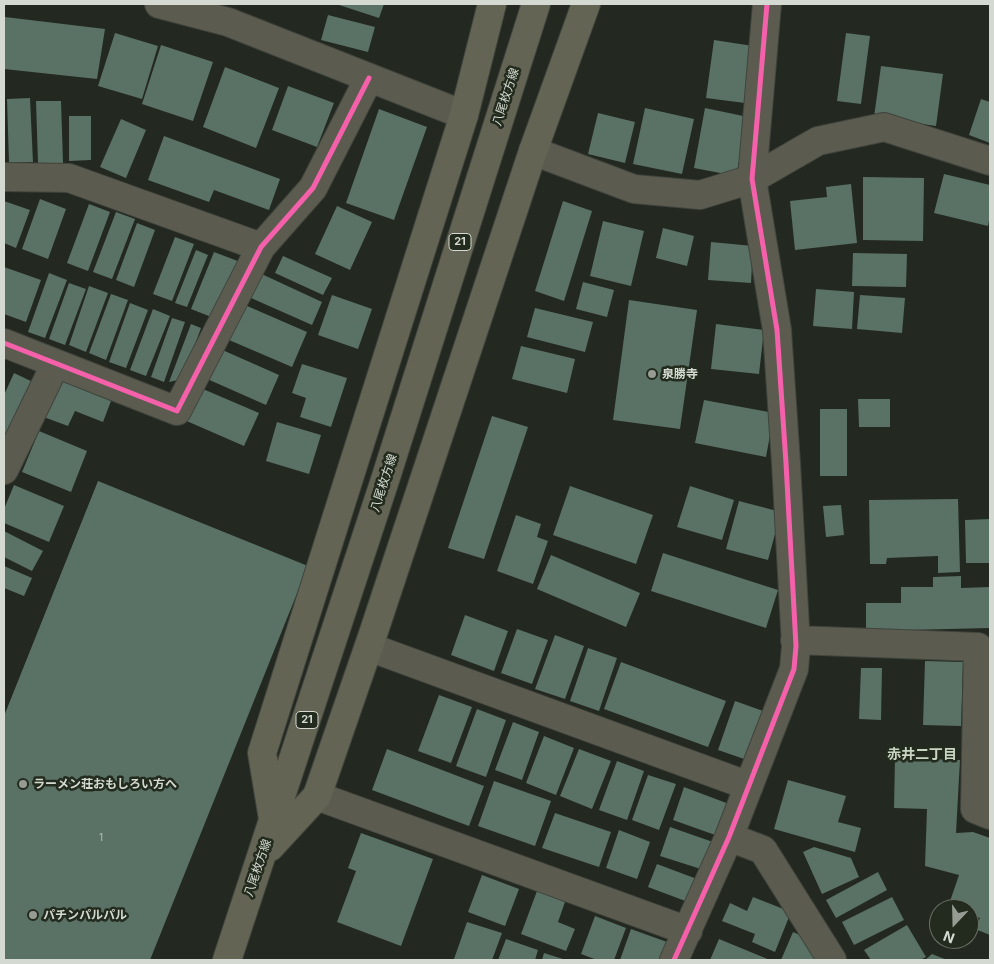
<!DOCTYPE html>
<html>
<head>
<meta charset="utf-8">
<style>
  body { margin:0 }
  #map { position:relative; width:994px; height:964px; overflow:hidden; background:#232820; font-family:Inter,sans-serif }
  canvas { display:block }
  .frame { position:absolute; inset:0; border:5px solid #d4dad1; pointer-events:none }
  .north { position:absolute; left:929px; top:899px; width:50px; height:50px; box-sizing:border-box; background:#222b1d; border:1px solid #697165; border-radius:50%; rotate:201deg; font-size:14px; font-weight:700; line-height:20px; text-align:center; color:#d4dad1 }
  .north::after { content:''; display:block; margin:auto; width:18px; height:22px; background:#969c93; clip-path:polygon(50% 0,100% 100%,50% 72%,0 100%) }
</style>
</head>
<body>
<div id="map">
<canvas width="994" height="964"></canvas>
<div class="frame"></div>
<div class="north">N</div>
</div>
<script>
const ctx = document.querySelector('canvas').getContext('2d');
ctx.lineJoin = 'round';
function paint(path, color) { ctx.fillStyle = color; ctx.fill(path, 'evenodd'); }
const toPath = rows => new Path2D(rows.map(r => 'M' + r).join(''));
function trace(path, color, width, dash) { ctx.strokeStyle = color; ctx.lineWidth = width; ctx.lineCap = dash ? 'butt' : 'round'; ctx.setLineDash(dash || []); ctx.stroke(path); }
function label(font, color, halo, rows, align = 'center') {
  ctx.font = font + ' Inter,"Noto Sans JP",sans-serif'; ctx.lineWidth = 5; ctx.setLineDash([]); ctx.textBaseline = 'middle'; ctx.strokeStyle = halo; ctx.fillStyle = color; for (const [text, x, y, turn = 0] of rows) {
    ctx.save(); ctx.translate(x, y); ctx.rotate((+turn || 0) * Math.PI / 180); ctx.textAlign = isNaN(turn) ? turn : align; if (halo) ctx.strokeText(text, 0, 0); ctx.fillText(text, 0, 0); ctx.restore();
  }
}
paint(toPath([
  [336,4,384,4,379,18],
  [328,15,375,27,368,52,321,40],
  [5,17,105,29,97,79,4,69],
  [115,33,158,46,142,99,98,86],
  [846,33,870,36,861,104,837,101],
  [714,40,753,46,745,103,706,98],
  [161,45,213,62,193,121,142,104],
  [881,66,943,74,936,126,874,117],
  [225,67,279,88,256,148,203,127],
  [288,86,334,103,317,147,272,130],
  [30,98,33,162,9,163,7,99],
  [981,99,990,102,990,143,969,135],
  [36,101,61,101,63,163,38,163],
  [645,108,694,119,682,174,633,164],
  [705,108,748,117,736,176,694,168],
  [379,109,427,127,394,220,346,203],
  [598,113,635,122,625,163,588,154],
  [69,116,91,116,91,160,69,161],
  [121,119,146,130,126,178,100,167],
  [164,136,280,179,269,210,214,190,209,202,148,180],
  [944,174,990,185,990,215,988,226,934,213],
  [863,177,924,178,923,241,863,240],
  [851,184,857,243,795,250,790,201,827,197,826,187],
  [40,199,66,209,48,259,22,249],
  [4,201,30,210,16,248,4,243],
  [563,201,592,211,564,301,535,291],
  [89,204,110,212,88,271,67,263],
  [337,206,372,222,350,270,315,254],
  [116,212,135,219,112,279,93,272],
  [603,221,644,231,631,286,590,276],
  [137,223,155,230,134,287,116,280],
  [663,228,694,236,687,266,656,258],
  [175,237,194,244,172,301,153,294],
  [711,242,753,246,751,283,708,280],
  [196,250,208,255,187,307,175,303],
  [214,252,243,263,219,320,191,309],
  [853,253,907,254,906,287,852,286],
  [283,256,332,278,323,295,275,273],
  [4,267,41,280,26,322,4,314],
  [253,270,322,302,312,325,242,294],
  [49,273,67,280,45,338,28,332],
  [583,282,614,290,607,317,576,309],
  [69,283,86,289,65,345,49,339],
  [89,286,108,293,86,352,69,345],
  [816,289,854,292,852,329,813,326],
  [111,294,128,300,106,360,89,353],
  [332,295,372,309,358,349,318,335],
  [860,295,905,298,902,333,857,329],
  [629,300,697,310,680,429,613,420],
  [238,302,307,332,292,367,222,337],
  [130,303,148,310,126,368,109,362],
  [535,308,593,322,585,352,527,337],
  [153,309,170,316,146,376,130,370],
  [172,318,185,322,164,382,151,377],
  [191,324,201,328,182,379,169,382],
  [716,324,764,330,759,374,711,369],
  [521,346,575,359,567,393,512,379],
  [218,348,279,375,266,405,205,378],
  [302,364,347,378,331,427,300,417,306,398,292,393],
  [14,373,33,382,4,446,4,395],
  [57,379,111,401,103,422,75,411,68,426,41,416],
  [196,386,259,413,244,446,182,419],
  [858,399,890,399,890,427,859,427],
  [704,400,774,413,766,457,695,443],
  [820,409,847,409,847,476,820,476],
  [492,416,528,427,484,559,448,548],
  [277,422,321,435,309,474,266,461],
  [39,431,87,451,71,492,22,472],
  [98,481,308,566,150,960,4,960,4,716],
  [14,485,64,506,49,542,4,523,4,509],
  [570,486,653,515,636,564,553,535],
  [690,486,734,500,722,540,677,527],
  [958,499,960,572,938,573,938,556,887,558,886,564,870,564,869,500],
  [739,501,781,512,768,560,726,549],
  [841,505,844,535,826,537,823,506],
  [516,515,541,524,537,537,548,541,533,584,497,571],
  [990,519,990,563,966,563,965,520],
  [4,531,43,551,32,571,4,557],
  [663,553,778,590,766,628,651,591],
  [551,555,640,593,626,627,537,589],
  [4,566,32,578,24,596,4,588],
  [961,576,961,588,990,587,990,628,866,631,866,603,901,603,901,587,933,587,933,577],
  [465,615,508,631,494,671,451,655],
  [517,629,548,640,532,684,501,673],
  [555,635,584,646,565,699,535,689],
  [588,648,617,658,599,711,570,701],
  [925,661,963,662,961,726,923,725],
  [621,662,726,701,708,747,604,709],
  [861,668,882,668,881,720,859,719],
  [439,695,472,707,451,763,418,751],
  [735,701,766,712,750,761,718,750],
  [477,709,506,720,486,777,456,766],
  [513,722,539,732,522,780,495,770],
  [544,736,574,748,556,795,526,783],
  [387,749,484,786,469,826,372,790],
  [579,749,611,761,592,809,560,796],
  [895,758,960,760,956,833,973,832,990,838,990,935,975,929,980,918,969,914,969,909,948,907,959,875,925,866,927,809,894,808],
  [617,761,644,771,627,820,599,810],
  [648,775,676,784,659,830,632,820],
  [788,780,846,796,838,822,861,828,855,852,774,829],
  [494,781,551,801,535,846,478,826],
  [684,787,729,804,718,836,673,820],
  [555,813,611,832,599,867,542,848],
  [670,827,713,842,704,870,660,856],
  [619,830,650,842,637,879,606,868],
  [361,833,433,859,401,946,337,922,356,871,348,868],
  [814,847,851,858,859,877,822,894,803,852],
  [657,864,697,879,688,902,648,887],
  [878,872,887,890,836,918,826,900],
  [482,875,519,889,505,926,468,912],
  [537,891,565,902,558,922,575,929,566,951,521,934],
  [753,897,791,912,775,952,752,942,755,934,722,921,730,903,747,911],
  [892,897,904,920,854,945,842,922],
  [595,916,626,928,614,960,597,960,581,954],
  [467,922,502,933,492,960,454,959],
  [907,925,926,957,920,960,871,960,864,950],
  [631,929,667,942,660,960,620,960],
  [793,932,809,939,823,960,781,960],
  [506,939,538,950,535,960,498,960],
  [719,939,770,960,710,960],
  [544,953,566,960,542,960],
  [932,954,947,960,925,960]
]), '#5a7165');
const minor = toPath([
  [159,4,228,22,464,115],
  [533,151,634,189,700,195,752,179,818,141,884,127,990,161],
  [4,177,69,178,261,247],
  [4,343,177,411,261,247,313,188,369,78],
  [4,470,55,365],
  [795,640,978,647,975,809,990,815],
  [369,647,749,786],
  [317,796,688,931],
  [729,837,763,850,832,960],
  [674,960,729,837,794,669,796,646,786,463,777,330,752,179,767,4]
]);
const major = toPath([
  [273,819,262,753,464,115,492,4],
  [270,847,317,796,373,634,533,151,586,4],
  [227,960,385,480,536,4]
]);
trace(minor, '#3f443d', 30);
trace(major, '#3f443d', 30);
trace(minor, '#5c5b4f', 28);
trace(major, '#646454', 28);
trace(toPath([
  [4,343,177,411,261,247,313,188,369,78],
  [674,960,729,837,794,669,796,646,786,463,777,330,752,179,767,4]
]), '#f560ab', 5);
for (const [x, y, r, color] of [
  [652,374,5,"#969c93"],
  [23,784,5,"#969c93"],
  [33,915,5,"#969c93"]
]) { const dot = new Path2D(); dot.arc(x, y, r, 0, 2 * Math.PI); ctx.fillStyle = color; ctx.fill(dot); trace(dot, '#222b1d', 2); }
label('10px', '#b6c0b6', null, [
  ["1",101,838]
]);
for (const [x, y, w] of [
  [460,242,22],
  [307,720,22]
]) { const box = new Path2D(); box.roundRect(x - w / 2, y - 8.5, w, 17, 4); ctx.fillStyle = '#222b1d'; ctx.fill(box); trace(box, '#d4dad1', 1); }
label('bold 11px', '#d4dad1', null, [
  ["21",460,242],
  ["21",307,720]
]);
label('12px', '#d4dad1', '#222b1d', [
  ["八尾枚方線",506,97,-72],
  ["八尾枚方線",384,483,-72],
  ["八尾枚方線",258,868,-71]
]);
label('bold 12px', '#d4dad1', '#222b1d', [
  ["泉勝寺",662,374],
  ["ラーメン荘おもしろい方へ",33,784],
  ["パチンパルパル",43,915]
], 'left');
label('bold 14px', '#c9d4c2', '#222b1d', [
  ["赤井二丁目",922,755]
]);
</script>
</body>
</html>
